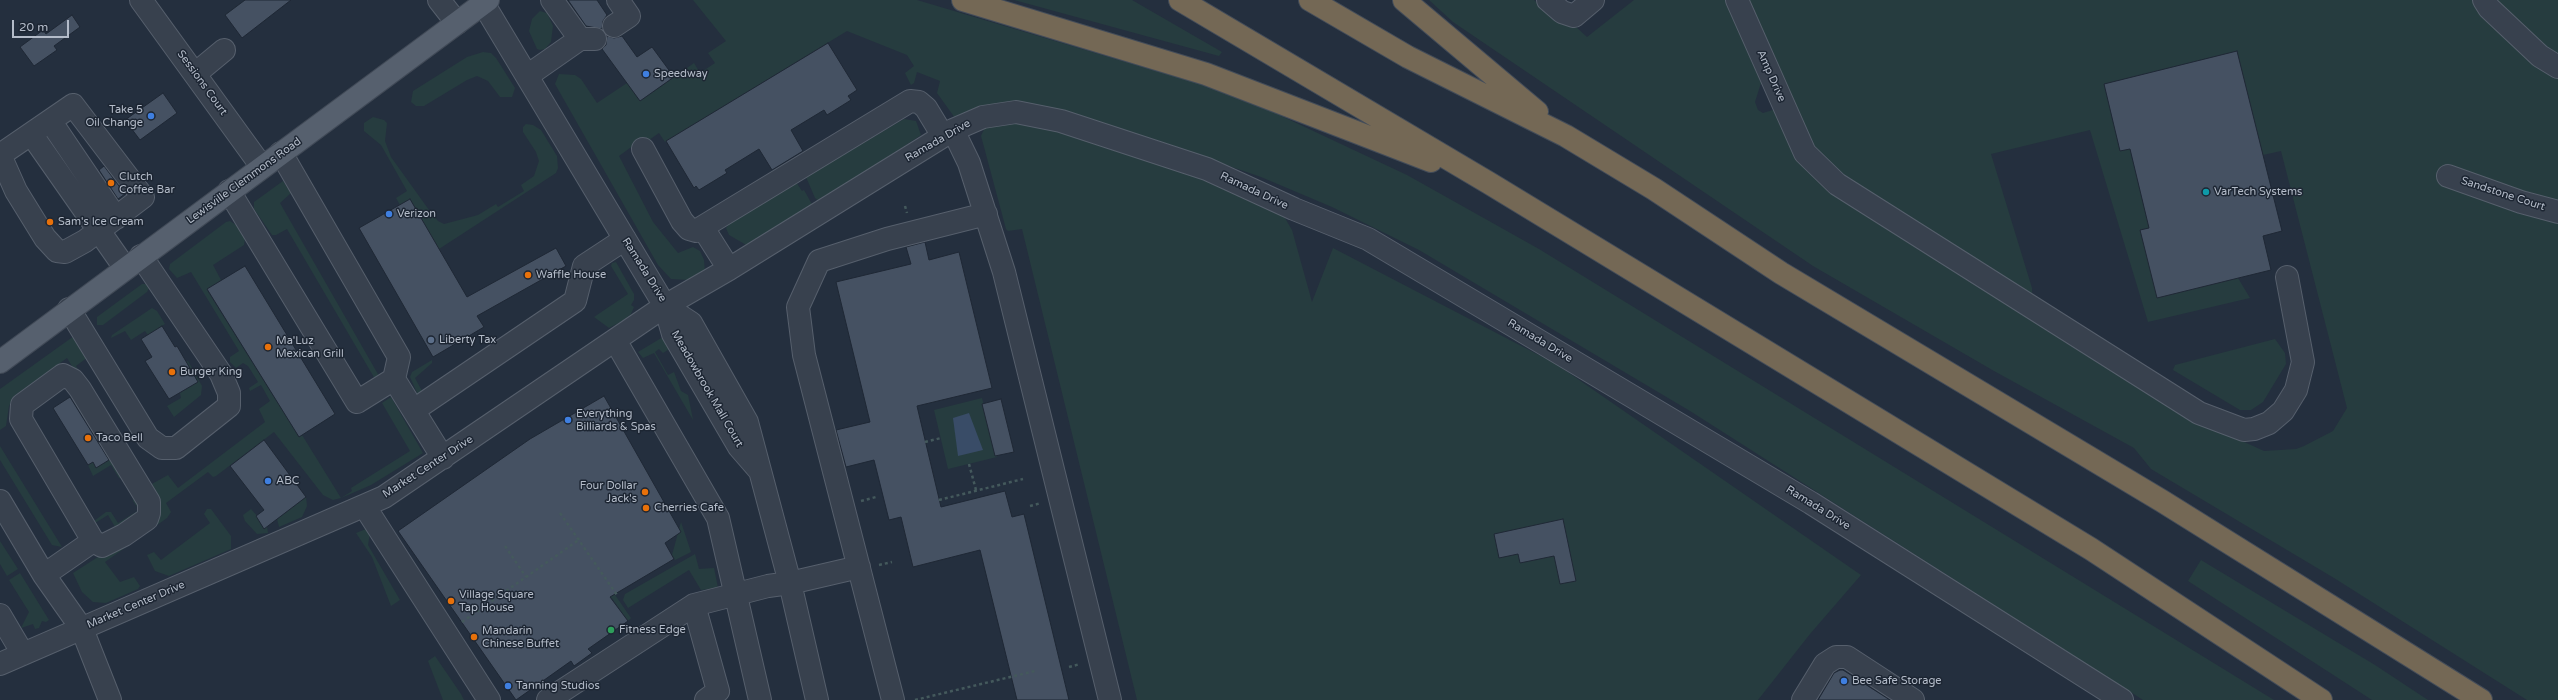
<!DOCTYPE html>
<html>
<head>
<meta charset="utf-8">
<style>
  body { margin:0 }
  #map { position:relative; width:2558px; height:700px; overflow:hidden; background:#242f3e; font-family:"Varela Round",sans-serif }
  canvas { display:block }
  .scale { position:absolute; left:12px; top:20px; width:57px; height:18px; box-sizing:border-box; border:2px solid #b4bcc9; border-top:0; padding-left:5px; font-size:12px; line-height:14px; white-space:nowrap; color:#b4bcc9; -webkit-text-stroke:3px #1d2633; paint-order:stroke }
</style>
</head>
<body>
<div id="map">
<canvas width="2558" height="700"></canvas>
<div class="scale">20 m</div>
</div>
<script>
const ctx = document.querySelector('canvas').getContext('2d');
ctx.lineJoin = 'round';
function paint(path, color) { ctx.fillStyle = color; ctx.fill(path, 'evenodd'); }
const toPath = rows => new Path2D(rows.map(r => 'M' + r).join(''));
function trace(path, color, width, dash) { ctx.strokeStyle = color; ctx.lineWidth = width; ctx.lineCap = dash ? 'butt' : 'round'; ctx.setLineDash(dash || []); ctx.stroke(path); }
function label(font, color, halo, rows, align = 'center') {
  ctx.font = font + ' "Varela Round",sans-serif'; ctx.lineWidth = 3; ctx.setLineDash([]); ctx.textBaseline = 'middle'; ctx.strokeStyle = halo; ctx.fillStyle = color; for (const [text, x, y, turn = 0] of rows) {
    ctx.save(); ctx.translate(x, y); ctx.rotate((+turn || 0) * Math.PI / 180); ctx.textAlign = isNaN(turn) ? turn : align; if (halo) ctx.strokeText(text, 0, 0); ctx.fillText(text, 0, 0); ctx.restore();
  }
}
paint(toPath([
  [693,0,917,0,1200,84,1275,113,1407,175,1539,249,2274,700,2143,700,1690,411,1419,250,1332,207,1261,177,1174,147,1032,105,955,118,937,93,940,81,917,72,914,83,911,85,905,73,914,66,907,55,847,31,665,142,659,133,649,140,645,137,619,156,653,222,678,253,693,247,700,251,704,260,705,272,690,280,671,279,658,265,555,84,559,74,575,75,581,79,597,103,627,83,640,101,694,63,700,73,715,63,708,53,726,41],
  [1014,0,1132,0,1222,52,1219,56],
  [1429,0,1534,0,1561,24,1575,26,1587,37,1634,0,1726,0,1761,83,1755,102,1758,110,1763,113,1776,109,1838,194,1910,244,2194,419,2264,451,2296,449,2304,446,2333,431,2347,408,2281,151,2263,155,2237,51,2104,84,2120,151,2130,149,2149,228,2140,230,2238,278,2250,298,2148,322,2090,130,1991,154,2032,288,2032,293,2023,293,1858,189,1811,145,1747,0,2558,0,2558,700,2527,700,2334,578,2151,469,2134,448,1994,371,1813,266,1453,22],
  [540,11,547,13,553,26,551,42,545,49,540,50,537,49,529,31,532,19],
  [483,52,491,53,496,58,515,88,512,97,500,97,488,81,477,76,467,80,424,106,416,106,411,102,413,91,467,57],
  [373,117,384,120,387,123,385,141,391,157,429,210,438,221,444,224,478,215,496,204,498,207,524,191,521,185,534,176,539,161,536,152,523,132,523,127,526,124,533,125,541,130,557,156,558,168,556,173,439,249,410,199,400,205,396,198,407,191,381,145,364,131,364,123],
  [904,119,916,121,921,135,820,202,815,198,806,177],
  [1006,123,1026,124,1062,131,1155,159,1279,208,1292,230,1312,302,1333,248,1556,364,1861,575,1810,634,1758,700,1137,700,1022,229,1008,231,1006,229,984,147,981,136,985,127],
  [283,181,291,193,280,203,379,376,375,379,287,229,276,235,272,235,254,209,254,202],
  [796,182,802,191,804,190,813,206,748,246,729,235,726,228,729,224],
  [230,221,239,227,245,238,244,245,213,265,221,280,207,290,299,437,302,435,341,498,352,491,351,488,410,451,382,403,391,397,423,453,371,485,341,498,333,500,323,495,274,432,216,476,213,477,208,472,166,503,171,512,167,518,105,562,120,582,134,577,140,586,138,589,106,603,93,602,82,592,73,573,132,535,154,500,67,358,14,396,9,406,6,426,0,430,0,389,74,336,88,357,76,366,150,485,168,475,178,488,265,422,259,409,270,401,261,385,250,391,249,388,258,382,248,366,243,363,236,368,230,362,230,357,239,351,191,272,177,278,169,269,170,264,226,222],
  [616,262,634,294,634,300,631,305,634,307,631,314,624,320,609,328,594,317,628,294,611,266,612,263],
  [142,284,146,284,149,288,147,292,103,325,97,325,97,317],
  [152,308,157,311,165,324,148,335,145,331,131,340,125,331,111,338,112,335],
  [663,337,671,348,663,353,659,349,655,352,668,375,674,372,681,391,688,395,693,420,654,353,643,358,638,352],
  [2275,339,2285,353,2286,364,2263,402,2251,410,2240,410,2173,370,2175,365],
  [432,360,432,363,415,378,422,391,418,395,410,377,412,372],
  [188,361,202,386,201,395,174,417,167,406,181,398,180,393,197,382,185,362],
  [982,398,997,457,948,469,934,410],
  [0,446,62,547,52,545,0,460],
  [111,448,144,506,118,532,108,515,95,523,94,521,106,512,111,512,118,523,139,510,133,501,134,496,124,479,119,478,111,465,93,476,88,465,93,462,109,460,104,453],
  [306,497,307,506,302,517,279,527,277,519],
  [207,509,211,509,231,536,231,549,169,576,155,571,147,555,154,552,161,560,210,523,204,514],
  [251,509,267,527,268,533,257,534,245,521,243,515],
  [681,522,691,552,675,560,672,555],
  [371,527,368,545,400,600,391,606,372,557,356,533],
  [0,541,18,569,7,576,0,564],
  [582,547,631,618,628,621,578,550],
  [695,554,699,569,714,568,718,588,701,590,689,570,628,608,623,600,625,594],
  [2201,560,2375,665,2428,700,2372,700,2188,581],
  [20,573,49,620,46,622,42,621,39,628,35,629,33,624,21,628,29,612,9,580],
  [435,656,461,694,464,700,443,700,428,661]
]), '#263c3f');
paint(toPath([
  [969,413,983,450,958,456,953,418]
]), '#394c67');
const building = toPath([
  [245,0,291,0,242,38,225,15,245,0],
  [568,0,597,0,607,15,603,21,602,29,586,26,568,0],
  [72,15,80,27,54,46,57,50,34,66,20,47,43,30,46,34,72,15],
  [607,36,614,38,622,36,637,57,652,47,674,77,640,101,602,49,606,45,607,36],
  [828,43,857,90,848,96,851,100,827,115,824,110,791,130,803,151,772,170,759,149,725,170,727,173,699,190,696,186,694,188,666,141,828,43],
  [2237,51,2282,231,2263,236,2271,270,2157,298,2140,230,2149,228,2130,149,2120,151,2104,84,2237,51],
  [163,93,177,113,140,140,125,120,163,93],
  [104,166,125,194,118,199,99,170,104,166],
  [410,199,467,297,556,248,566,266,477,316,484,327,433,357,359,228,410,199],
  [925,242,929,260,959,252,992,388,917,406,941,507,1005,491,1012,517,1024,514,1069,700,1017,700,980,550,913,567,901,517,889,520,874,460,846,467,836,430,870,422,836,282,911,264,906,247,925,242],
  [245,266,335,414,299,437,207,289,245,266],
  [162,326,175,347,177,346,198,382,169,399,145,361,152,357,141,339,162,326],
  [604,396,681,532,665,543,674,559,610,597,628,621,588,649,592,653,574,666,571,661,516,700,398,531,530,439,604,396],
  [70,397,109,460,96,468,93,462,88,465,53,408,70,397],
  [1001,399,1014,452,995,456,982,404,1001,399],
  [264,440,306,497,264,529,256,516,264,510,230,466,264,440],
  [1563,519,1576,581,1560,584,1554,556,1520,563,1518,554,1499,558,1494,534,1563,519],
  [1840,670,1843,670,1890,700,1818,700,1834,673,1840,670]
]);
paint(building, '#455162');
trace(building, '#1f2835', 1);
const minor = toPath([
  [141,0,262,167],
  [439,0,457,23],
  [552,0,580,39],
  [1548,0,1562,12,1574,16,1593,0],
  [1737,0,1805,153,1837,184,2199,413,2244,430,2254,429,2269,423,2283,411,2296,390,2303,362,2287,277],
  [2484,0,2489,8,2540,56,2558,67],
  [483,3,665,306,673,334,739,447,759,470],
  [614,26,629,16,618,0],
  [195,74,224,50],
  [527,76,580,39,595,39],
  [73,105,143,197,85,241,65,252,57,251,45,238,16,191,0,155,73,105],
  [51,122,116,218],
  [953,130,969,163,1004,272,1110,700],
  [32,135,125,268],
  [643,149,682,221,689,229,696,231,910,101,919,102,926,108,943,136],
  [281,153,399,357,394,379,443,458],
  [2448,176,2521,202,2558,212],
  [229,191,357,402,394,379],
  [703,228,729,269],
  [665,306,691,323,747,422,790,583,817,700],
  [69,309,148,438,162,448,176,448,229,406,229,393,221,374,141,256],
  [615,340,718,518,760,700],
  [63,375,73,380,80,389,149,502,149,513,147,519,124,535,102,546,93,541,21,419,22,405,63,375],
  [414,410,575,301,584,266,625,239],
  [0,501,44,575,82,629,110,700],
  [365,507,489,700],
  [44,575,93,541],
  [694,605,718,691,706,700],
  [0,615,23,654],
  [0,664,384,497,665,306,729,269,953,130,983,117,1016,112,1061,121,1207,169,1294,209,1368,239,1811,503,2122,700],
  [548,700,694,605,768,586,790,583,859,567],
  [893,700,804,355,798,307,819,261,887,239,986,214],
  [1803,700,1825,664,1836,657,1847,657,1913,700]
]);
const major = toPath([
  [0,362,488,0]
]);
const highway = toPath([
  [963,0,1206,74,1431,161],
  [1180,0,1489,183,2091,549,2321,700],
  [1310,0,1408,57,1566,136,1654,189,1781,273,2162,501,2481,700],
  [1404,0,1537,112]
]);
trace(minor, '#565f6c', 24);
trace(major, '#414a57', 24);
trace(highway, '#434c59', 24);
trace(toPath([
  [905,206,907,213],
  [925,442,941,438],
  [969,464,976,490],
  [939,500,1023,479],
  [861,501,876,497],
  [1030,506,1041,503],
  [560,513,617,595],
  [505,546,526,577],
  [879,565,892,562],
  [462,622,580,539],
  [1069,667,1080,664],
  [915,700,1035,671]
]), '#44595c', 2.5, [3, 3]);
trace(minor, '#38414e', 22);
trace(major, '#56606e', 22);
trace(highway, '#746855', 22);
for (const [x, y, r, color] of [
  [646,74,4,"#3f7fe0"],
  [151,116,4,"#3f7fe0"],
  [111,183,4,"#e8710a"],
  [2206,192,4,"#0f9aa8"],
  [389,214,4,"#3f7fe0"],
  [50,222,4,"#e8710a"],
  [528,275,4,"#e8710a"],
  [431,340,4,"#5c6f8a"],
  [268,347,4,"#e8710a"],
  [172,372,4,"#e8710a"],
  [568,420,4,"#3f7fe0"],
  [88,438,4,"#e8710a"],
  [268,481,4,"#3f7fe0"],
  [645,492,4,"#e8710a"],
  [646,508,4,"#e8710a"],
  [451,601,4,"#e8710a"],
  [611,630,4,"#2e9e5b"],
  [474,637,4,"#e8710a"],
  [1844,681,4,"#3f7fe0"],
  [508,686,4,"#3f7fe0"]
]) { const dot = new Path2D(); dot.arc(x, y, r, 0, 2 * Math.PI); ctx.fillStyle = color; ctx.fill(dot); trace(dot, '#1d2633', 1.5); }
label('11px', '#b4bcc9', '#1d2633', [
  ["Speedway",654,74],
  ["Take 5",143,110,"right"],
  ["Oil Change",143,123,"right"],
  ["Clutch",119,177],
  ["Coffee Bar",119,190],
  ["VarTech Systems",2214,192],
  ["Verizon",397,214],
  ["Sam's Ice Cream",58,222],
  ["Waffle House",536,275],
  ["Liberty Tax",439,340],
  ["Ma'Luz",276,341],
  ["Mexican Grill",276,354],
  ["Burger King",180,372],
  ["Everything",576,414],
  ["Billiards & Spas",576,427],
  ["Taco Bell",96,438],
  ["ABC",276,481],
  ["Four Dollar",637,486,"right"],
  ["Jack's",637,499,"right"],
  ["Cherries Cafe",654,508],
  ["Village Square",459,595],
  ["Tap House",459,608],
  ["Fitness Edge",619,630],
  ["Mandarin",482,631],
  ["Chinese Buffet",482,644],
  ["Bee Safe Storage",1852,681],
  ["Tanning Studios",516,686]
], 'left');
label('11px', '#b4bcc9', '#1d2633', [
  ["Amp Drive",1771,76,66],
  ["Sessions Court",202,83,54],
  ["Ramada Drive",938,141,-30],
  ["Lewisville Clemmons Road",244,181,-36],
  ["Ramada Drive",1254,191,25],
  ["Sandstone Court",2503,194,18],
  ["Ramada Drive",644,270,58],
  ["Ramada Drive",1540,341,31],
  ["Meadowbrook Mall Court",707,389,60],
  ["Market Center Drive",428,467,-33],
  ["Ramada Drive",1818,508,32],
  ["Market Center Drive",136,605,-23]
]);
</script>
</body>
</html>
